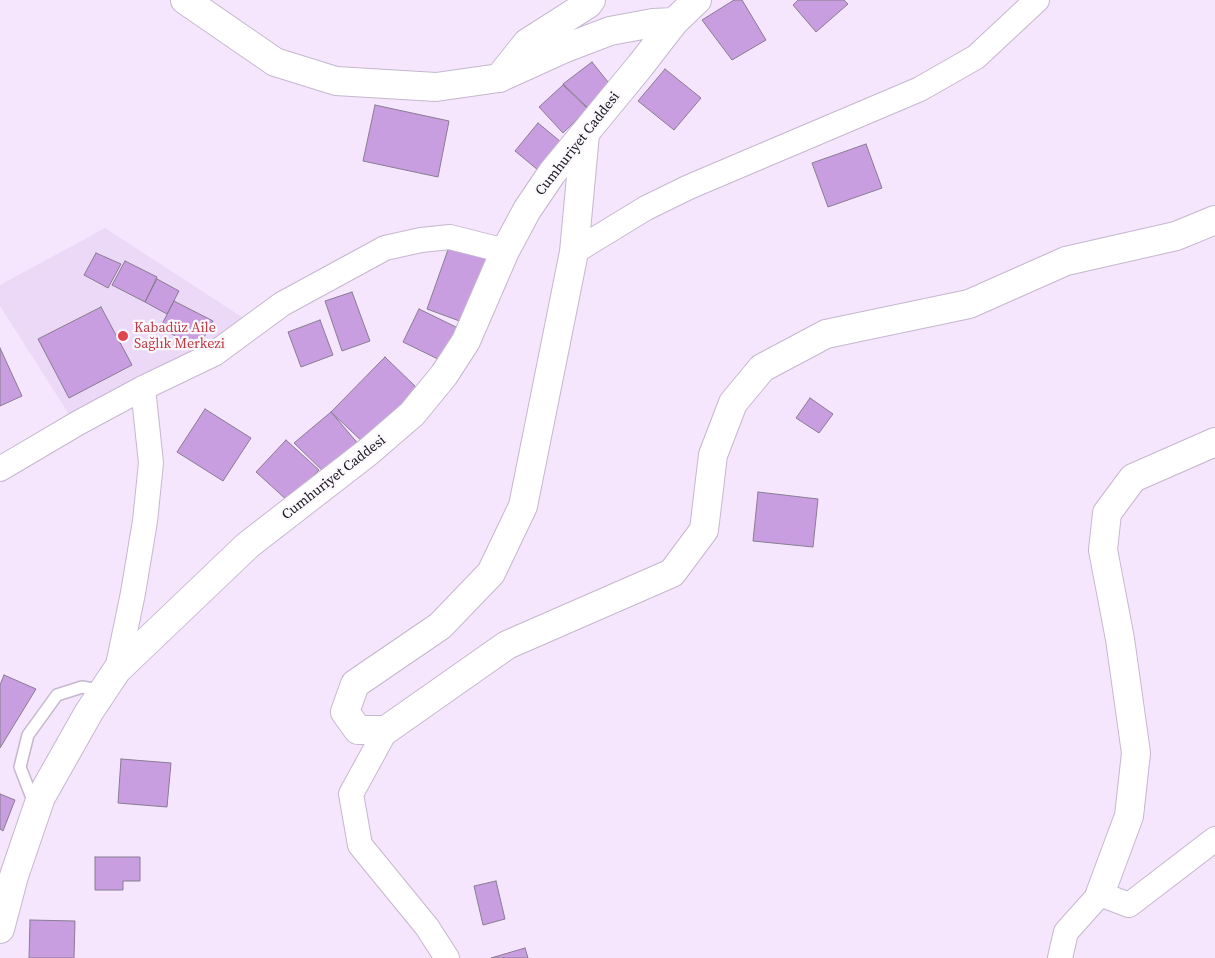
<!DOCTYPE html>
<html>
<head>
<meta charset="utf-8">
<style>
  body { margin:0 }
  canvas { display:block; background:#f5e6fe }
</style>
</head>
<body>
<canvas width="1215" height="958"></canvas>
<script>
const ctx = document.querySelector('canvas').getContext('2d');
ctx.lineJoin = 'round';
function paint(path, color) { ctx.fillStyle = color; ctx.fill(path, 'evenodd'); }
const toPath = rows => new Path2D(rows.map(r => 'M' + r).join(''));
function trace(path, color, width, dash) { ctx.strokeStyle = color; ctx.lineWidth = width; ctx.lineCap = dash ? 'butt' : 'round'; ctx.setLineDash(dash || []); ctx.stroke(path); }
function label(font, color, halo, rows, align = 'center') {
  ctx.font = font + ' "Source Serif 4",serif'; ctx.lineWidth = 4.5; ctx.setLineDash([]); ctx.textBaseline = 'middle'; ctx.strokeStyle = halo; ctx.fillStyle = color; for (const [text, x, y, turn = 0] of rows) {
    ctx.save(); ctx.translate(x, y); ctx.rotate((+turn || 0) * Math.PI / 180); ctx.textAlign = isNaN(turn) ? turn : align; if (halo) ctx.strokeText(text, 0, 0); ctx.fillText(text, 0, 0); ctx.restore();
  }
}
paint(toPath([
  [105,228,248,321,207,350,72,419,0,306,0,285]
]), '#ebd9f7');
const building = toPath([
  [734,0,742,0,766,40,732,60,702,20,734,0],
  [798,0,844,0,848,4,816,32,793,5,798,0],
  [592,62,612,87,588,108,563,84,592,62],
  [665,69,701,98,674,130,638,101,665,69],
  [563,85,588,109,563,133,539,107,563,85],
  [375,105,449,121,438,177,363,161,375,105],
  [538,123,561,142,538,170,515,151,538,123],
  [866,144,882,188,828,207,812,163,866,144],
  [450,244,488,257,465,323,427,309,450,244],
  [96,253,121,264,108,288,84,275,96,253],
  [125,261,157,277,145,302,112,285,125,261],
  [157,279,179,291,167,314,145,302,157,279],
  [352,292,370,341,342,351,325,301,352,292],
  [174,301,213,321,198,348,160,328,174,301],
  [101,307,132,365,69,398,38,339,101,307],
  [419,309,458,328,442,361,403,342,419,309],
  [320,320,333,355,301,367,288,332,320,320],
  [0,348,22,396,0,406,0,348],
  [385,357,418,389,365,444,331,412,385,357],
  [810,398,833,414,819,433,796,418,810,398],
  [205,409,251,438,223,481,177,452,205,409],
  [331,412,360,446,326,474,294,443,331,412],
  [286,440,319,470,289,502,256,472,286,440],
  [758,492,818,499,813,547,753,541,758,492],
  [4,675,36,689,0,748,0,685,4,675],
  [121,759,171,763,167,807,118,803,121,759],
  [0,794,15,800,3,831,0,829,0,794],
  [95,857,140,857,140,881,123,881,123,890,95,890,95,857],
  [496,881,505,919,483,925,474,886,496,881],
  [30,920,75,921,74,958,29,958,30,920],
  [525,948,528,958,491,958,525,948]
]);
paint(building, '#c89ee1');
trace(building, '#897c92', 1);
const service = toPath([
  [34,803,20,767,28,735,57,695,82,687,103,691]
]);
const minor = toPath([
  [574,252,646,208,689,187,920,89,976,57,1037,0],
  [0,469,78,423,143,388,214,354,282,304,385,248,421,240,450,237,505,251],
  [117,670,133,593,145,521,151,463,143,388],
  [386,730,351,794,360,845,427,927,447,958],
  [1060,958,1066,932,1100,894,1129,905,1215,839]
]);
const tertiary = toPath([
  [185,0,275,62,336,81,436,87,499,78],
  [585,134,574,252,523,506,491,573,440,626,355,684,345,712,358,730,386,730,507,645,672,573,704,530,713,455,733,403,762,368,826,334,969,304,1066,261,1176,236,1215,220],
  [1100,894,1129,816,1136,753,1120,639,1103,550,1107,513,1133,478,1215,442]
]);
const secondary = toPath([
  [503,73,527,43,588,4,591,0],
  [499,78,563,49,610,31,653,23,674,22],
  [0,929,14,876,41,797,89,712,117,670,248,545,368,452,412,414,444,375,466,341,505,251,527,210,552,173,640,66,674,22,697,0]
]);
trace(service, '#c5b7ce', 14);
trace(minor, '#c5b7ce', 26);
trace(tertiary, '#c5b7ce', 30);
trace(secondary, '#c5b7ce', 30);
trace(service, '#fff', 11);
trace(minor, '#fff', 24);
trace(tertiary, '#fff', 28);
trace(secondary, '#fff', 28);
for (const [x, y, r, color] of [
  [123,336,6,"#e0444e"]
]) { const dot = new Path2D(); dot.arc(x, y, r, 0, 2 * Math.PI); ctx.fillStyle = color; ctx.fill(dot); trace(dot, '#fbf8fd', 2); }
label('14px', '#18131c', '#fbf8fd', [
  ["Cumhuriyet Caddesi",578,144,-52],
  ["Cumhuriyet Caddesi",334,478,-38]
]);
label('14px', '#be3a42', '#fbf8fd', [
  ["Kabadüz Aile",134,328],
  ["Sağlık Merkezi",134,344]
], 'left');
</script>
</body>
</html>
